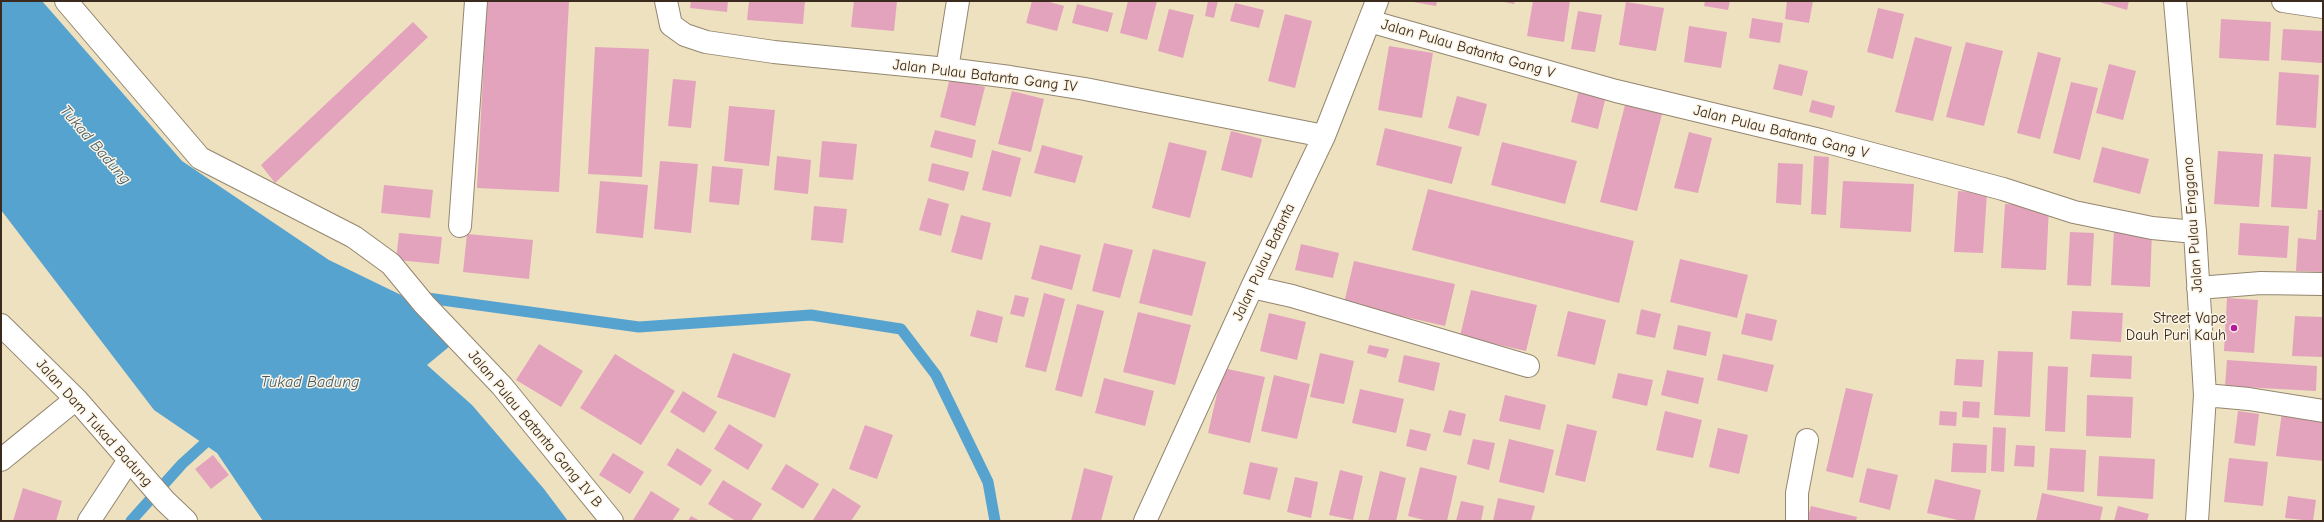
<!DOCTYPE html>
<html>
<head>
<meta charset="utf-8">
<style>
  body { margin:0 }
  #map { position:relative; width:2324px; height:522px; overflow:hidden; background:#ede1c0; font-family:"Comic Neue",sans-serif }
  canvas { display:block }
  .frame { position:absolute; inset:0; border:2px solid #3b2a1e; pointer-events:none }
</style>
</head>
<body>
<div id="map">
<canvas width="2324" height="522"></canvas>
<div class="frame"></div>
</div>
<script>
const ctx = document.querySelector('canvas').getContext('2d');
ctx.lineJoin = 'round';
function paint(path, color) { ctx.fillStyle = color; ctx.fill(path, 'evenodd'); }
const toPath = rows => new Path2D(rows.map(r => 'M' + r).join(''));
function trace(path, color, width, dash) { ctx.strokeStyle = color; ctx.lineWidth = width; ctx.lineCap = dash ? 'butt' : 'round'; ctx.setLineDash(dash || []); ctx.stroke(path); }
function label(font, color, halo, rows, align = 'center') {
  ctx.font = font + ' "Comic Neue",sans-serif'; ctx.lineWidth = 3; ctx.setLineDash([]); ctx.textBaseline = 'middle'; ctx.strokeStyle = halo; ctx.fillStyle = color; for (const [text, x, y, turn = 0] of rows) {
    ctx.save(); ctx.translate(x, y); ctx.rotate((+turn || 0) * Math.PI / 180); ctx.textAlign = isNaN(turn) ? turn : align; if (halo) ctx.strokeText(text, 0, 0); ctx.fillText(text, 0, 0); ctx.restore();
  }
}
paint(toPath([
  [1,1,42,1,182,161,329,260,401,295,450,346,427,365,472,405,544,489,568,521,263,521,217,453,154,410,1,210]
]), '#57a3cf');
trace(toPath([
  [420,297,639,327,811,315,901,329,936,375,988,482,995,521],
  [131,521,182,464,215,434]
]), '#57a3cf', 11);
paint(toPath([
  [487,1,569,1,559,192,477,188],
  [691,1,728,1,727,12,690,8],
  [749,1,805,1,803,24,747,20],
  [854,1,897,1,894,31,851,27],
  [1032,1,1046,1,1064,6,1057,31,1026,23],
  [1128,1,1157,1,1147,40,1120,33],
  [1208,1,1218,1,1214,18,1205,16],
  [1408,1,1437,1,1436,6],
  [1499,1,1515,1,1514,4],
  [1533,1,1570,1,1564,42,1527,36],
  [1705,1,1730,1,1728,10,1704,6],
  [1787,1,1813,1,1809,23,1785,19],
  [2096,1,2129,1,2127,10],
  [1626,2,1664,8,1656,51,1619,45],
  [1235,3,1264,10,1259,28,1230,21],
  [1077,4,1113,13,1108,32,1072,23],
  [1878,8,1904,14,1893,59,1867,52],
  [1169,9,1194,15,1183,58,1158,51],
  [1578,11,1602,15,1595,52,1571,49],
  [1285,14,1312,21,1295,88,1268,81],
  [1752,18,1783,23,1780,43,1749,38],
  [2221,19,2271,22,2269,61,2219,58],
  [413,22,428,37,275,183,261,165],
  [1689,26,1727,32,1721,68,1684,62],
  [2283,29,2323,31,2322,63,2281,60],
  [1915,37,1952,47,1933,121,1895,112],
  [1966,42,2003,51,1984,126,1946,117],
  [1389,46,1433,53,1422,118,1378,110],
  [595,47,649,49,642,177,588,174],
  [2038,52,2061,58,2040,139,2017,133],
  [1779,64,1808,71,1802,96,1773,89],
  [2109,64,2136,71,2123,120,2096,113],
  [2279,72,2319,75,2316,128,2276,125],
  [950,78,985,87,975,126,940,117],
  [673,79,696,81,691,128,668,126],
  [2071,82,2098,88,2080,160,2053,153],
  [1579,90,1606,96,1598,129,1571,122],
  [1012,91,1044,99,1031,152,998,144],
  [1457,96,1487,104,1479,136,1448,128],
  [1812,100,1835,106,1832,118,1809,112],
  [1625,105,1662,114,1637,211,1600,202],
  [729,106,775,110,769,166,724,161],
  [1385,128,1462,147,1452,184,1376,165],
  [935,130,976,140,972,158,930,147],
  [1231,131,1262,139,1252,178,1221,170],
  [1689,132,1712,138,1698,193,1674,188],
  [822,141,857,144,853,180,819,177],
  [1169,142,1207,151,1190,218,1152,208],
  [1502,142,1577,161,1565,204,1491,185],
  [1042,145,1083,156,1075,183,1034,173],
  [2102,147,2149,159,2140,194,2093,182],
  [992,150,1021,158,1011,197,982,190],
  [2218,151,2263,154,2259,207,2214,204],
  [2274,154,2311,157,2307,209,2271,207],
  [777,156,811,160,808,194,774,190],
  [1814,156,1829,157,1826,215,1811,214],
  [660,161,698,164,691,233,654,229],
  [932,163,969,172,964,191,928,181],
  [1778,163,1803,164,1801,205,1776,203],
  [712,166,743,169,739,205,709,202],
  [600,181,648,185,643,238,596,233],
  [1843,181,1914,184,1911,232,1840,228],
  [384,185,433,190,430,218,381,213],
  [1428,189,1634,241,1619,303,1412,250],
  [1958,191,1987,193,1983,253,1954,252],
  [928,198,949,204,941,236,919,230],
  [2005,204,2049,206,2046,270,2001,268],
  [814,206,847,209,843,243,811,240],
  [2318,210,2323,210,2323,272,2296,271,2298,238,2316,240],
  [961,215,991,223,982,260,951,252],
  [2240,223,2289,226,2287,258,2238,255],
  [2114,230,2152,231,2150,287,2111,285],
  [2070,232,2094,233,2091,286,2067,285],
  [399,233,442,237,439,264,396,260],
  [467,234,533,240,529,279,463,272],
  [1104,243,1133,250,1120,298,1092,291],
  [1301,244,1339,253,1333,278,1295,270],
  [1040,245,1081,255,1072,290,1031,279],
  [1153,249,1206,262,1192,316,1139,303],
  [1680,259,1748,275,1737,318,1670,302],
  [1354,261,1455,284,1445,326,1344,303],
  [1471,290,1537,305,1526,351,1460,336],
  [1044,293,1065,299,1046,372,1025,367],
  [1015,295,1029,298,1024,317,1010,314],
  [2227,298,2258,300,2254,353,2224,351],
  [1077,304,1104,311,1082,397,1055,390],
  [1641,309,1661,314,1655,338,1636,334],
  [977,310,1003,317,997,343,970,336],
  [1568,311,1606,320,1595,365,1557,356],
  [2072,311,2123,313,2121,342,2070,339],
  [1138,312,1191,325,1175,385,1123,372],
  [1269,313,1306,322,1297,360,1260,351],
  [1746,313,1777,320,1772,341,1741,334],
  [2295,316,2323,317,2323,357,2292,356],
  [1678,325,1711,332,1706,356,1673,349],
  [539,344,583,371,561,407,516,380],
  [1369,345,1389,349,1386,358,1367,353],
  [1998,351,2033,352,2030,417,1994,415],
  [733,353,791,374,775,418,717,397],
  [1320,353,1354,361,1344,404,1310,397],
  [615,354,675,391,641,445,580,408],
  [1723,354,1774,365,1767,392,1717,380],
  [2092,354,2132,356,2131,379,2090,377],
  [1404,355,1440,363,1434,391,1398,382],
  [1956,359,1984,360,1982,387,1954,385],
  [2227,360,2317,366,2316,391,2225,386],
  [2048,366,2068,367,2065,432,2045,431],
  [1223,368,1265,377,1250,443,1208,433],
  [1667,370,1704,378,1698,404,1661,395],
  [1618,373,1653,380,1647,406,1612,398],
  [1274,375,1310,384,1297,439,1261,431],
  [1104,378,1154,391,1145,426,1095,413],
  [1846,388,1873,394,1853,478,1826,471],
  [1360,389,1404,399,1396,433,1352,423],
  [683,391,717,412,704,433,670,412],
  [1505,395,1546,405,1540,430,1499,421],
  [2087,395,2133,397,2131,438,2086,436],
  [1963,401,1980,402,1979,418,1962,417],
  [1449,410,1466,414,1461,436,1443,432],
  [1665,411,1702,420,1693,458,1656,450],
  [1940,411,1957,412,1956,426,1939,425],
  [2238,411,2259,414,2255,446,2234,443],
  [2282,412,2323,416,2323,461,2276,456],
  [729,424,763,445,748,470,714,449],
  [1567,424,1597,431,1585,482,1555,475],
  [865,425,893,435,877,479,849,469],
  [1993,427,2006,428,2004,472,1991,471],
  [1718,428,1748,435,1739,474,1709,467],
  [1410,429,1431,434,1426,451,1406,446],
  [1473,439,1495,443,1489,470,1467,464],
  [1509,439,1554,450,1544,493,1499,482],
  [1953,443,1987,445,1986,473,1951,472],
  [2016,445,2035,446,2034,467,2014,466],
  [677,448,712,470,701,486,667,465],
  [2050,448,2086,450,2084,492,2047,490],
  [613,453,644,472,630,494,599,475],
  [213,455,229,475,211,489,195,469],
  [2099,456,2155,459,2153,499,2097,496],
  [2229,458,2268,462,2263,506,2224,502],
  [1250,462,1278,468,1270,500,1243,494],
  [786,464,819,484,803,509,771,489],
  [1420,467,1457,476,1447,521,1428,521,1408,516],
  [1084,468,1113,476,1101,521,1071,521],
  [1867,468,1898,475,1890,510,1859,502],
  [1340,470,1363,476,1353,520,1329,515],
  [1380,471,1406,478,1396,521,1368,521],
  [1295,477,1318,482,1311,518,1287,512],
  [1935,479,1981,490,1974,521,1962,521,1927,513],
  [723,480,762,504,751,521,736,521,708,504],
  [23,488,62,501,56,521,13,521],
  [833,488,861,506,851,521,813,520],
  [651,491,680,509,672,521,633,520],
  [2042,493,2103,507,2100,521,2036,521],
  [2288,496,2316,500,2313,521,2285,518],
  [1498,498,1535,506,1531,521,1493,521],
  [1461,501,1484,506,1481,521,1456,521],
  [1811,506,1857,517,1856,521,1807,521],
  [2118,506,2149,514,2147,521,2114,521],
  [691,516,700,521,688,521]
]), '#e4a3bd');
const minor = toPath([
  [66,1,200,158,354,237,391,264,424,304,502,386,612,521],
  [666,1,671,25,685,35,706,42,774,52,947,69,1010,77,1085,89,1324,136],
  [2175,1,2195,232,2205,395,2197,521],
  [2283,1,2323,7],
  [1369,21,1616,91,1820,140,2003,189,2074,212,2152,228,2195,232],
  [947,69,958,1],
  [460,226,476,1],
  [1252,287,1292,296,1528,366],
  [2198,288,2261,283,2323,284],
  [1,325,76,399,165,501,186,521],
  [2205,395,2249,399,2323,411],
  [1,460,76,399],
  [89,521,129,460],
  [1145,521,1252,287,1324,136,1377,1],
  [1797,521,1797,493,1807,440]
]);
trace(minor, '#94866f', 24);
trace(minor, '#fff', 22);
for (const [x, y, r, color] of [
  [2234,328,4,"#b5179e"]
]) { const dot = new Path2D(); dot.arc(x, y, r, 0, 2 * Math.PI); ctx.fillStyle = color; ctx.fill(dot); trace(dot, '#fcf5e5', 1.5); }
label('15px', '#3b2a1e', '#fcf5e5', [
  ["Jalan Pulau Batanta Gang V",1468,49,16],
  ["Jalan Pulau Batanta Gang IV",985,76,7],
  ["Jalan Pulau Batanta Gang V",1781,132,14],
  ["Jalan Pulau Enggano",2193,225,-94],
  ["Jalan Pulau Batanta",1264,262,-65],
  ["Jalan Dam Tukad Badung",94,423,48],
  ["Jalan Pulau Batanta Gang IV B",535,429,50]
]);
label('15px', '#3b2a1e', '#fcf5e5', [
  ["Street Vape",2226,319],
  ["Dauh Puri Kauh",2226,336]
], 'right');
label('italic 16px', '#465a65', '#fcf5e5', [
  ["Tukad Badung",95,145,49],
  ["Tukad Badung",310,382]
]);
</script>
</body>
</html>
